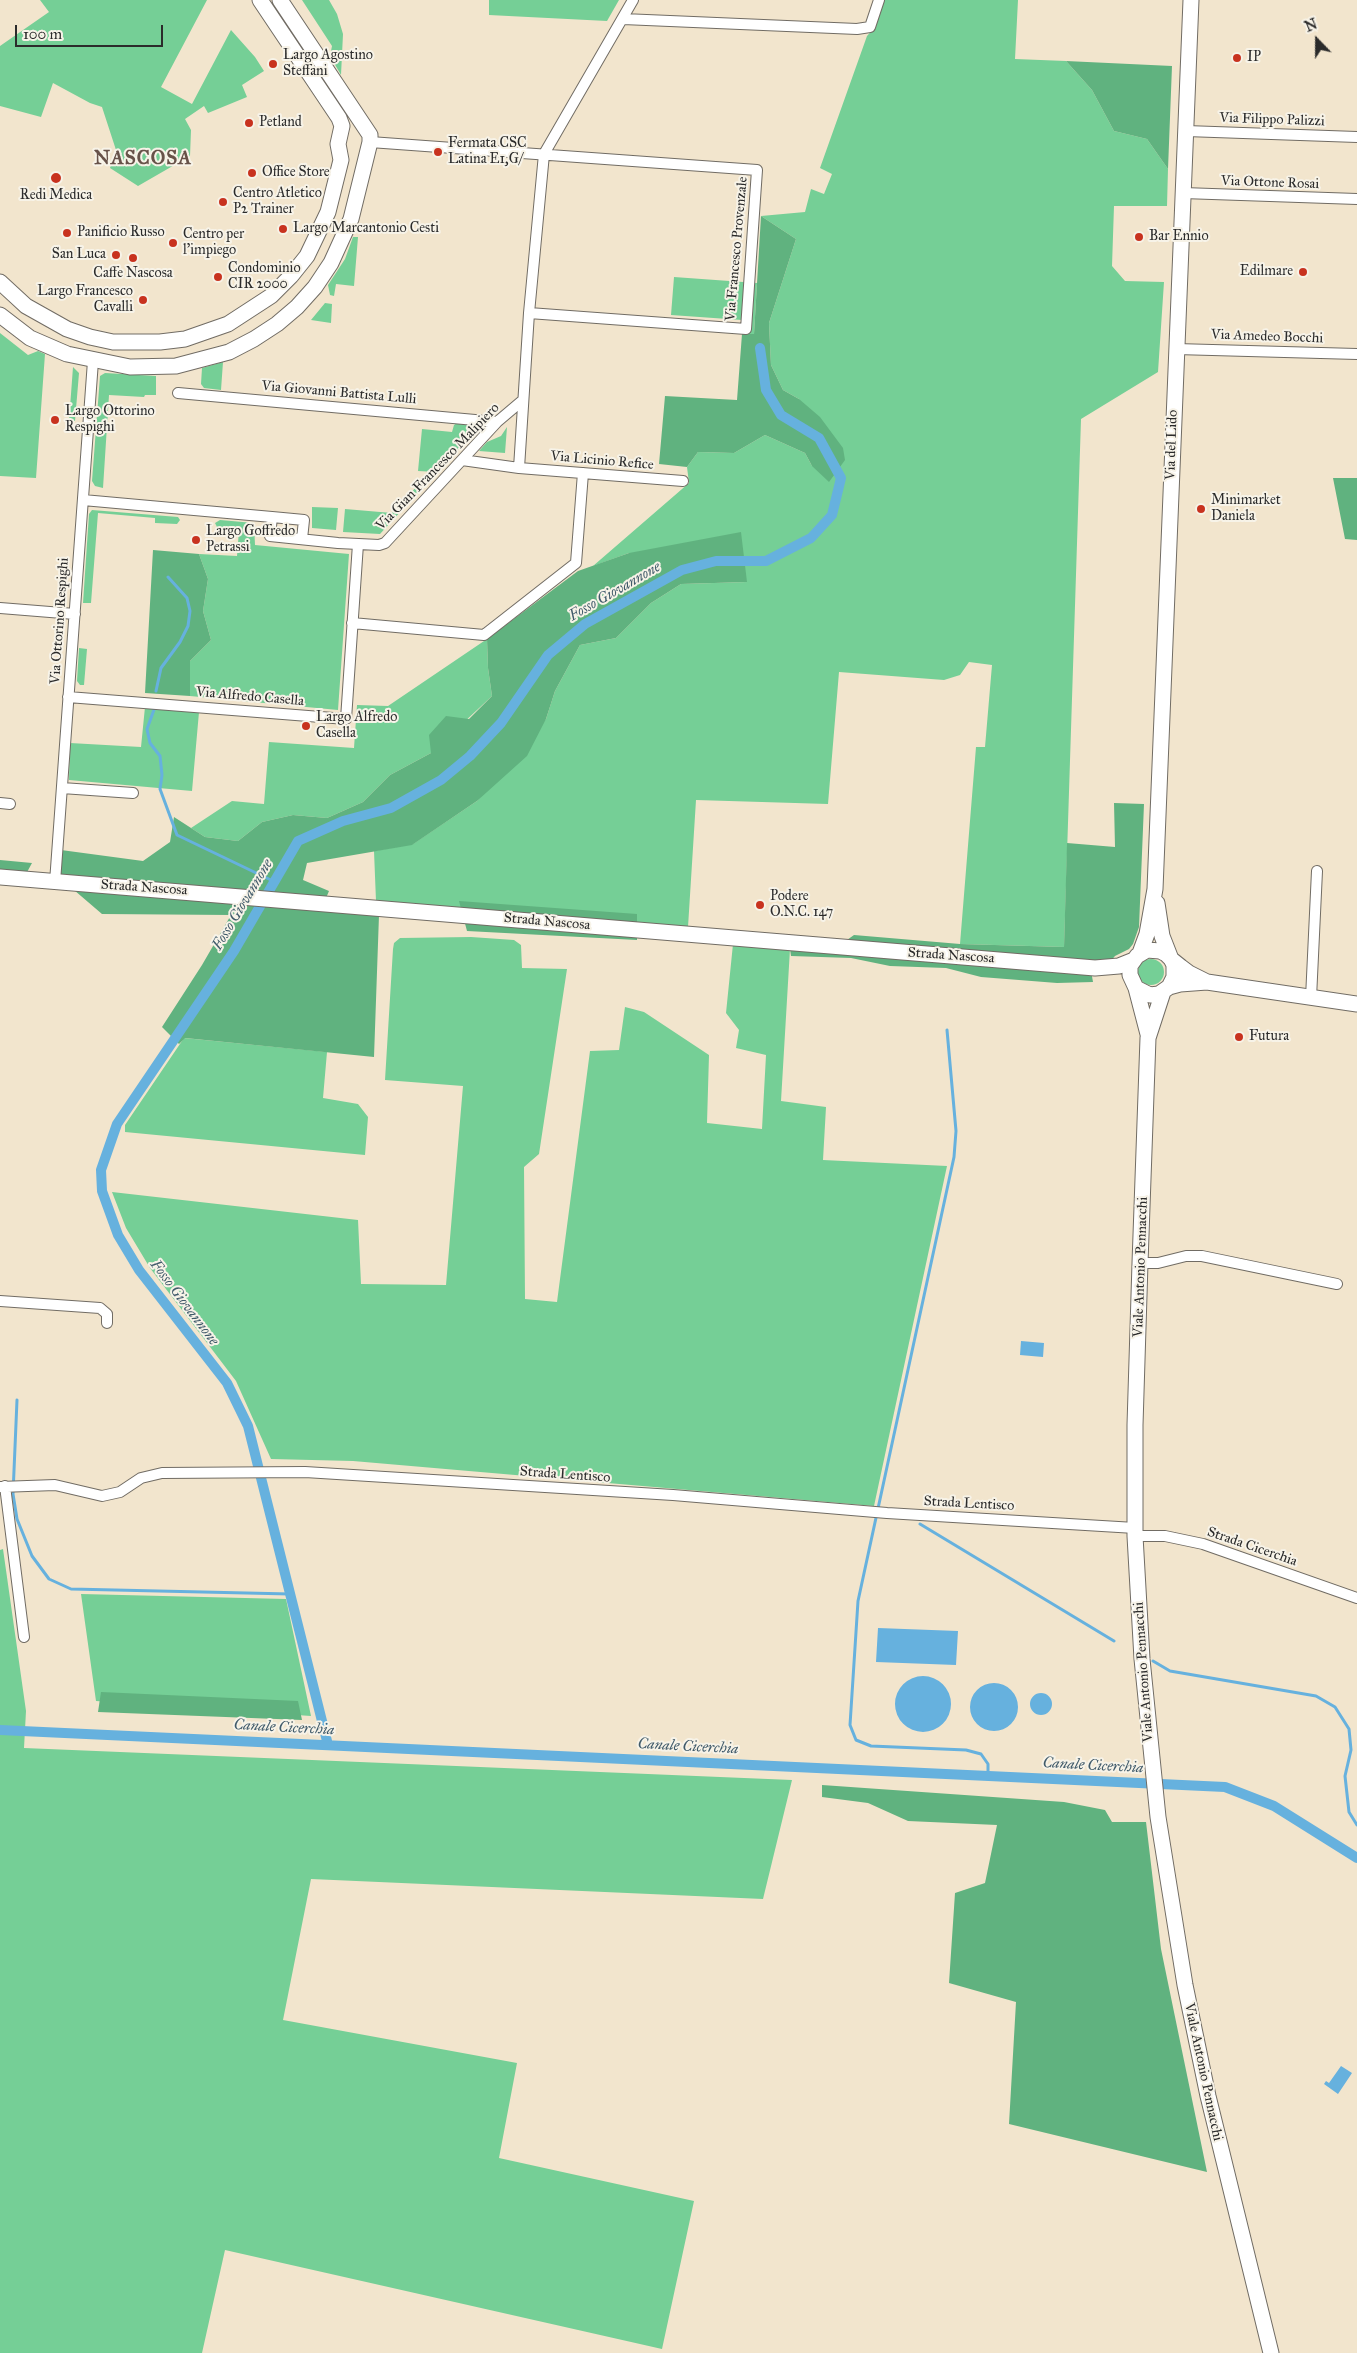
<!DOCTYPE html>
<html>
<head>
<meta charset="utf-8">
<style>
  body { margin:0 }
  #map { position:relative; width:1357px; height:2353px; overflow:hidden; background:#f2e5cd; font-family:"IM FELL Great Primer",serif }
  canvas { display:block }
  .north { position:absolute; left:1292px; top:15px; width:50px; height:50px; -webkit-text-stroke:4px #f7f3e8; paint-order:stroke; rotate:338deg; font-size:14px; font-weight:700; line-height:20px; text-align:center; color:#2b2b2b }
  .north::after { content:''; display:block; margin:auto; width:18px; height:22px; background:#2b2b2b; clip-path:polygon(50% 0,100% 100%,50% 72%,0 100%) }
  .scale { position:absolute; left:15px; top:25px; width:148px; height:22px; box-sizing:border-box; border:2px solid #2b2b2b; border-top:0; padding-left:6px; font-size:15px; line-height:18px; white-space:nowrap; color:#2b2b2b; -webkit-text-stroke:4px #f7f3e8; paint-order:stroke }
</style>
</head>
<body>
<div id="map">
<canvas width="1357" height="2353"></canvas>
<div class="north">N</div>
<div class="scale">100 m</div>
</div>
<script>
const ctx = document.querySelector('canvas').getContext('2d');
ctx.lineJoin = 'round';
function paint(path, color) { ctx.fillStyle = color; ctx.fill(path, 'evenodd'); }
const toPath = rows => new Path2D(rows.map(r => 'M' + r).join(''));
function trace(path, color, width, dash) { ctx.strokeStyle = color; ctx.lineWidth = width; ctx.lineCap = dash ? 'butt' : 'round'; ctx.setLineDash(dash || []); ctx.stroke(path); }
function label(font, color, halo, rows, align = 'center') {
  ctx.font = font + ' "IM FELL Great Primer",serif'; ctx.lineWidth = 4; ctx.setLineDash([]); ctx.textBaseline = 'middle'; ctx.strokeStyle = halo; ctx.fillStyle = color; for (const [text, x, y, turn = 0] of rows) {
    ctx.save(); ctx.translate(x, y); ctx.rotate((+turn || 0) * Math.PI / 180); ctx.textAlign = isNaN(turn) ? turn : align; if (halo) ctx.strokeText(text, 0, 0); ctx.fillText(text, 0, 0); ctx.restore();
  }
}
paint(toPath([
  [40,0,207,0,161,87,192,104,231,30,255,57,264,71,242,85,247,97,208,113,204,106,185,119,191,130,190,156,138,186,110,168,116,150,102,107,90,103,53,83,41,117,0,106,0,46,49,12],
  [302,0,329,0,337,14,343,34,341,75,330,56,332,46],
  [489,0,619,0,607,21,489,15],
  [884,0,1018,0,1015,59,1066,61,1092,90,1114,131,1147,139,1168,169,1167,206,1114,206,1112,266,1125,281,1164,282,1158,372,1081,419,1064,947,960,944,976,747,985,747,992,665,969,662,960,675,944,680,839,672,828,804,696,800,688,927,376,901,374,851,413,844,477,801,546,719,555,691,580,645,616,638,651,603,681,584,747,582,629,553,593,566,689,483,687,467,698,452,734,453,765,435,805,453,812,466,799,399,783,390,771,365,769,323,796,239,761,216,805,212,811,189,824,194,832,174,820,168,867,36,876,26],
  [353,237,358,237,354,286,336,284,334,296,330,295,328,285,345,259],
  [674,277,757,283,754,335,742,334,742,320,671,315],
  [325,303,332,304,331,323,311,320],
  [0,333,28,355,38,351,45,354,36,478,0,476],
  [223,362,221,390,204,388,201,384,202,368],
  [73,367,79,373,75,421,69,421],
  [105,373,156,376,156,395,145,395,144,397,109,395,103,488,95,486,92,481,100,376],
  [457,423,479,427,437,472,418,471,422,429,452,432,454,425],
  [507,427,505,453,479,451,487,442,501,436],
  [418,485,425,485,380,534,343,532,345,509,392,513],
  [312,507,338,508,336,530,312,528],
  [92,510,178,517,180,520,177,524,155,523,155,518,98,513,91,603,83,603,89,514],
  [220,520,254,523,255,545,349,554,338,710,190,696,190,661,211,640,203,611,208,579,199,554,237,556,239,530,217,527,215,523],
  [487,639,488,668,492,696,431,753,390,775,363,802,327,818,293,815,262,822,238,841,205,837,191,828,232,801,264,804,269,742,354,748,357,705,388,706],
  [79,648,87,649,84,685,80,685,77,681],
  [145,707,199,712,192,791,69,780,70,743,141,747],
  [471,937,514,940,521,945,522,968,567,969,539,1154,524,1167,525,1299,557,1302,590,1051,619,1050,625,1007,644,1012,709,1055,707,1123,762,1129,766,1055,736,1048,739,1030,726,1013,733,944,790,949,781,1101,826,1107,823,1160,947,1166,874,1506,353,1461,271,1459,236,1381,150,1268,126,1228,112,1192,358,1220,361,1284,446,1285,463,1086,385,1080,393,949,394,943,400,938],
  '1138 972a13 13 0 1 1 26 0a13 13 0 1 1-26 0Z',
  [184,1038,327,1052,323,1098,358,1104,368,1117,365,1155,125,1132,125,1125],
  [3,1549,26,1711,24,1748,792,1780,763,1899,311,1879,283,2020,517,2063,499,2158,694,2201,662,2349,225,2250,202,2353,0,2353,0,1550],
  [81,1594,286,1599,311,1716,96,1701]
]), '#75cf96');
paint(toPath([
  [1066,61,1172,66,1168,169,1147,139,1114,131,1092,90],
  [761,216,796,239,769,323,771,365,783,390,799,399,820,417,843,448,845,460,829,482,812,466,805,453,765,435,734,453,698,452,687,467,659,464,665,396,737,400,742,334,754,334],
  [1333,478,1357,478,1357,540,1345,539],
  [741,532,747,582,681,584,651,603,616,638,580,645,555,691,546,719,527,756,477,801,412,845,307,863,303,880,329,891,321,910,379,915,374,1057,185,1038,179,1044,162,1027,202,965,231,915,102,914,60,878,61,850,143,861,170,842,174,817,205,837,238,841,262,822,293,815,327,818,363,802,390,775,431,753,429,735,446,716,469,719,492,696,488,668,487,639,578,571,629,553],
  [153,550,199,554,208,579,203,611,211,640,190,661,190,696,145,693],
  [1114,803,1144,804,1139,927,1133,944,1129,949,1115,956,1107,965,1090,965,1093,982,1057,983,981,977,946,968,890,966,851,958,791,956,790,949,830,952,854,935,960,944,1064,947,1067,843,1115,847],
  [0,860,32,863,26,874,0,872],
  [459,901,637,914,637,940,467,931],
  [101,1692,298,1701,302,1720,98,1712],
  [822,1785,1064,1802,1105,1810,1112,1822,1146,1822,1161,1949,1207,2172,1009,2124,1016,2002,949,1983,955,1893,985,1883,997,1825,908,1821,868,1803,822,1797]
]), '#60b27f');
paint(toPath([
  [1021,1341,1044,1343,1043,1357,1020,1355],
  [878,1628,958,1631,956,1665,876,1662],
  '895 1704a28 28 0 1 1 56 0a28 28 0 1 1-56 0Z',
  '970 1707a24 24 0 1 1 48 0a24 24 0 1 1-48 0Z',
  '1030 1704a11 11 0 1 1 22 0a11 11 0 1 1-22 0Z',
  [1341,2066,1352,2073,1338,2094,1324,2084,1326,2081,1329,2083]
]), '#66b1de');
trace(toPath([
  [156,691,161,668,180,642,188,626,190,611,187,598,168,577],
  [155,707,147,729,150,743,160,756,162,775,160,789,177,835,275,882],
  [947,1030,956,1131,954,1157,858,1601,850,1725,856,1740,871,1746,966,1750,981,1754,988,1764,988,1776],
  [17,1400,13,1494,17,1519,32,1556,49,1579,71,1589,290,1594],
  [920,1524,1114,1641],
  [1153,1661,1170,1671,1316,1696,1335,1707,1349,1729,1351,1750,1345,1776,1349,1812,1357,1825]
]), '#66b1de', 3);
trace(toPath([
  [0,1730,1225,1787,1274,1806,1357,1858],
  [328,1745,248,1426,227,1383,139,1270,118,1235,102,1191,101,1170,117,1124,234,951,298,841,343,821,391,808,441,780,470,756,501,723,548,655,585,624,682,570,716,561,766,561,811,538,832,515,841,478,819,438,781,415,766,390,760,348]
]), '#66b1de', 10);
const street = toPath([
  [623,19,857,29,870,27,879,0],
  [1186,131,1357,137],
  [370,142,757,170,746,329,529,313],
  [1183,193,1357,199],
  [1176,349,1357,354],
  [178,393,497,422],
  [462,460,519,468,683,481],
  [519,468,529,313,544,154,633,0],
  [83,500,272,517],
  [302,539,304,520,272,517,270,536,338,543,379,545,385,543,497,422,523,400],
  [0,608,75,614],
  [352,623,484,635,576,563,583,473],
  [68,697,346,719,358,544],
  [62,788,133,793],
  [0,803,10,804],
  [55,882,93,361],
  [1311,998,1317,871],
  [1140,1263,1158,1263,1186,1256,1202,1256,1337,1284],
  [0,1301,100,1308,107,1314,107,1323],
  [5,1486,24,1637],
  [0,1487,55,1485,102,1496,120,1492,141,1478,162,1473,305,1472,673,1495,887,1513,1135,1528],
  [1135,1536,1165,1536,1203,1544,1357,1598]
]);
const secondary = toPath([
  [0,282,26,306,67,329,90,337,113,342,160,342,185,339,228,324,271,296,291,276,307,256,328,212,341,160,338,144,342,126,339,118,260,0],
  [0,315,30,338,67,354,130,367,176,366,229,352,254,339,277,324,297,307,315,287,331,263,351,219,370,142,370,135,280,0],
  [0,877,1095,968,1119,966,1134,960],
  [1157,903,1162,936,1171,959,1174,965,1174,977,1169,987,1159,994,1150,995,1136,988,1130,975,1130,966,1137,956,1147,950,1160,951,1166,954,1171,959,1181,967,1189,973,1207,982],
  [1140,953,1147,934,1155,889,1191,0],
  [1169,987,1180,984,1207,982,1357,1004],
  [1136,988,1148,1034],
  [1163,992,1148,1038,1140,1263,1135,1425,1135,1536,1142,1659,1158,1817,1185,1985,1208,2096,1271,2353]
]);
trace(street, '#716c64', 12);
trace(secondary, '#716c64', 17);
trace(street, '#fff', 10);
trace(secondary, '#fff', 15);
for (const [x, y, r, color] of [
  [1237,58,5,"#c8321e"],
  [273,64,5,"#c8321e"],
  [249,123,5,"#c8321e"],
  [438,152,5,"#c8321e"],
  [252,173,5,"#c8321e"],
  [56,178,6,"#c8321e"],
  [223,202,5,"#c8321e"],
  [283,229,5,"#c8321e"],
  [67,233,5,"#c8321e"],
  [1139,237,5,"#c8321e"],
  [173,243,5,"#c8321e"],
  [116,255,5,"#c8321e"],
  [133,258,5,"#c8321e"],
  [1303,272,5,"#c8321e"],
  [218,277,5,"#c8321e"],
  [143,300,5,"#c8321e"],
  [55,420,5,"#c8321e"],
  [1201,509,5,"#c8321e"],
  [196,540,5,"#c8321e"],
  [306,726,5,"#c8321e"],
  [760,905,5,"#c8321e"],
  [1239,1037,5,"#c8321e"]
]) { const dot = new Path2D(); dot.arc(x, y, r, 0, 2 * Math.PI); ctx.fillStyle = color; ctx.fill(dot); trace(dot, '#f7f3e8', 2); }
label('14px', '#2b2b2b', '#f7f3e8', [
  ["Largo Agostino",283,56],
  ["Steffani",283,72],
  ["IP",1247,58],
  ["Petland",259,123],
  ["Fermata CSC",448,144],
  ["Latina E1,G/",448,160],
  ["Office Store",262,173],
  ["Centro Atletico",233,194],
  ["P2 Trainer",233,210],
  ["Redi Medica",56,196,"center"],
  ["Largo Marcantonio Cesti",293,229],
  ["Panificio Russo",77,233],
  ["Centro per",183,235],
  ["l'impiego",183,251],
  ["Bar Ennio",1149,237],
  ["San Luca",106,255,"right"],
  ["Condominio",228,269],
  ["CIR 2000",228,285],
  ["Edilmare",1293,272,"right"],
  ["Caffe Nascosa",133,274,"center"],
  ["Largo Francesco",133,292,"right"],
  ["Cavalli",133,308,"right"],
  ["Largo Ottorino",65,412],
  ["Respighi",65,428],
  ["Minimarket",1211,501],
  ["Daniela",1211,517],
  ["Largo Goffredo",206,532],
  ["Petrassi",206,548],
  ["Largo Alfredo",316,718],
  ["Casella",316,734],
  ["Podere",770,897],
  ["O.N.C. 147",770,913],
  ["Futura",1249,1037]
], 'left');
label('14px', '#2b2b2b', '#f7f3e8', [
  ["Via Filippo Palizzi",1272,120,2],
  ["Via Ottone Rosai",1270,183,2],
  ["Via Francesco Provenzale",737,249,-85],
  ["Via Amedeo Bocchi",1267,337,2],
  ["Via Giovanni Battista Lulli",339,393,5],
  ["Via del Lido",1172,445,-88],
  ["Via Licinio Refice",602,461,5],
  ["Via Gian Francesco Malipiero",438,467,-46],
  ["Via Ottorino Respighi",60,621,-86],
  ["Via Alfredo Casella",250,697,5],
  ["Strada Nascosa",144,888,4],
  ["Strada Nascosa",547,922,5],
  ["Strada Nascosa",951,956,4],
  ["Viale Antonio Pennacchi",1141,1267,-88],
  ["Strada Lentisco",565,1475,4],
  ["Strada Lentisco",969,1504,3],
  ["Strada Cicerchia",1252,1547,19],
  ["Viale Antonio Pennacchi",1144,1672,-94],
  ["Viale Antonio Pennacchi",1203,2072,78]
]);
label('italic 15px', '#405a6a', '#f7f3e8', [
  ["Fosso Giovannone",615,592,-30],
  ["Fosso Giovannone",243,905,-59],
  ["Fosso Giovannone",184,1303,53],
  ["Canale Cicerchia",284,1728,3],
  ["Canale Cicerchia",688,1747,3],
  ["Canale Cicerchia",1093,1766,3]
]);
ctx.letterSpacing = '1px';
label('bold 19px', '#675249', '#f7f3e8', [
  ["NASCOSA",143,159]
]);
ctx.letterSpacing = '0px';
</script>
</body>
</html>
